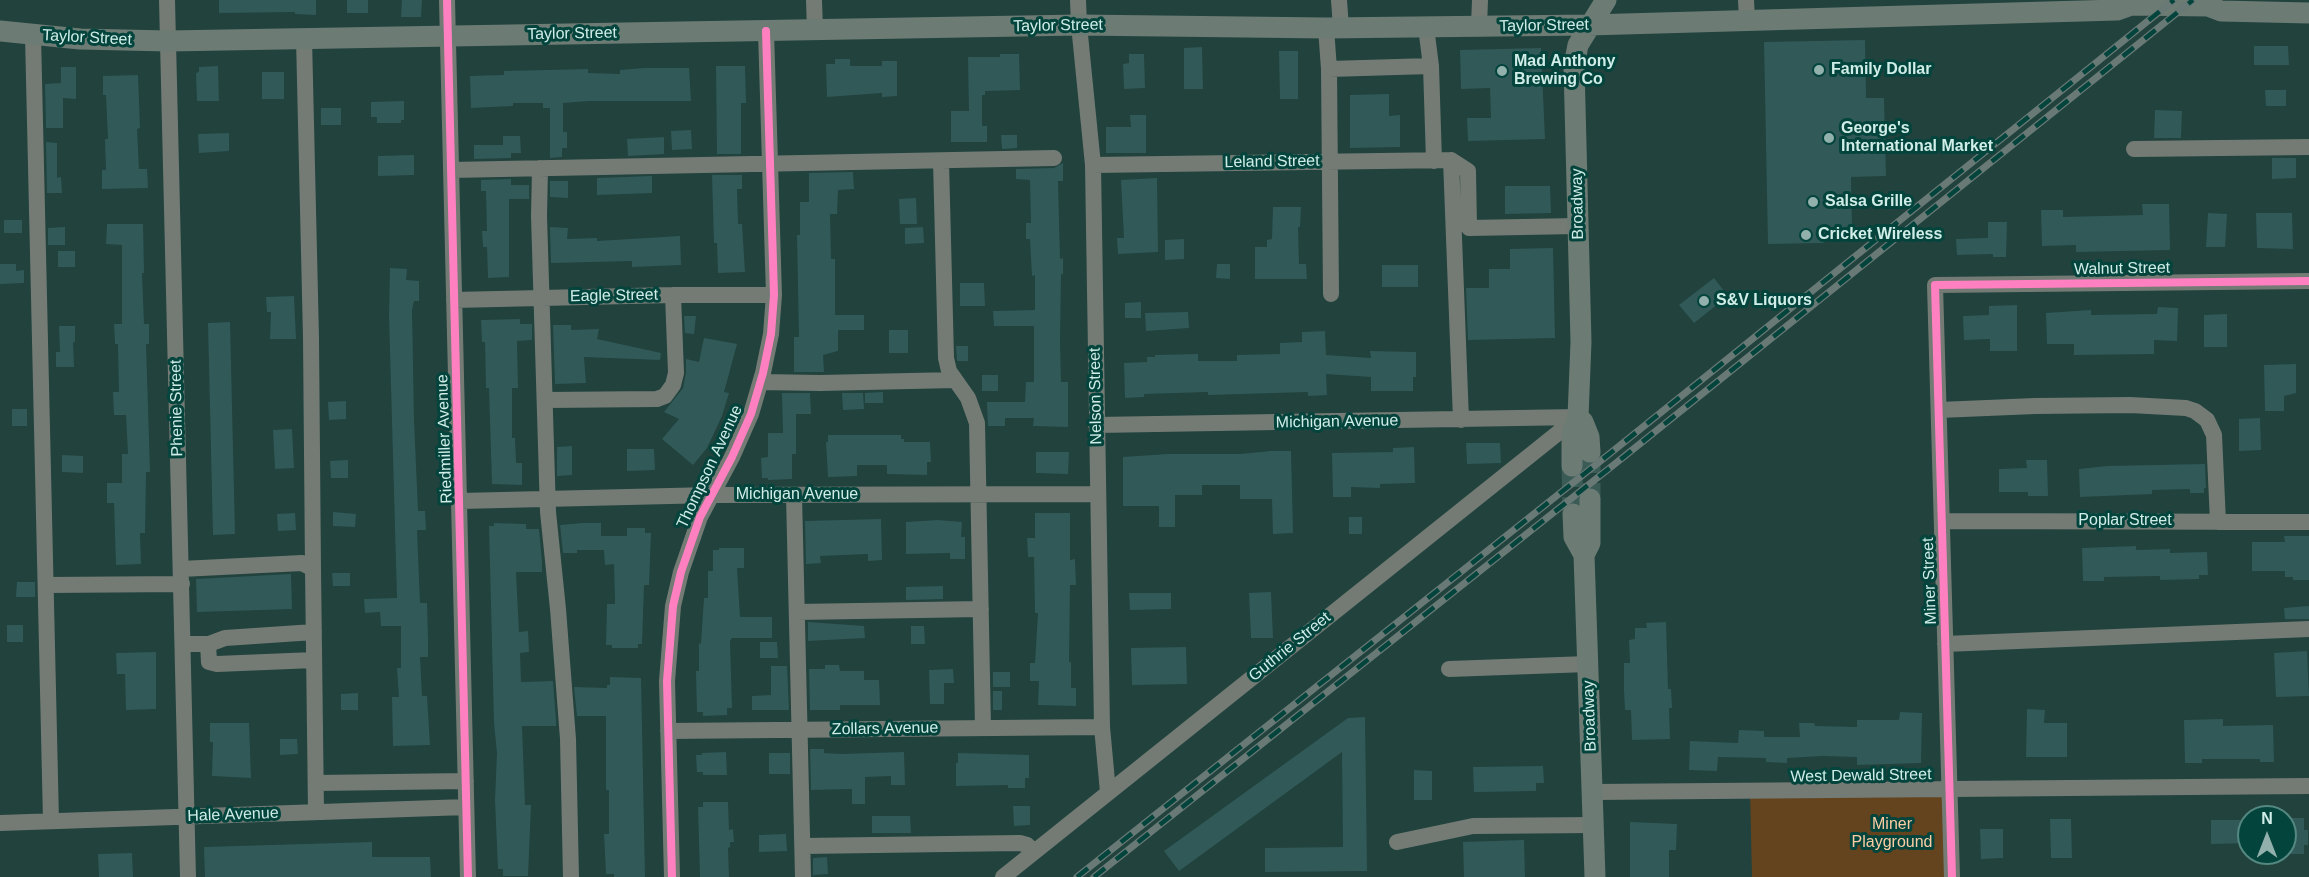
<!DOCTYPE html>
<html>
<head>
<meta charset="utf-8">
<style>
  body { margin:0 }
  #map { position:relative; width:2309px; height:877px; overflow:hidden; background:#21423d; font-family:Helvetica,sans-serif }
  canvas { display:block }
  .north { position:absolute; left:2237px; top:805px; width:60px; height:60px; box-sizing:border-box; background:#03443d; border:2px solid #558881; border-radius:50%; rotate:0deg; font-size:16px; font-weight:700; line-height:24px; text-align:center; color:#d0ede7 }
  .north::after { content:''; display:block; margin:auto; width:21px; height:27px; background:#93b1ac; clip-path:polygon(50% 0,100% 100%,50% 72%,0 100%) }
</style>
</head>
<body>
<div id="map">
<canvas width="2309" height="877"></canvas>
<div class="north">N</div>
</div>
<script>
const ctx = document.querySelector('canvas').getContext('2d');
ctx.lineJoin = 'round';
function paint(path, color) { ctx.fillStyle = color; ctx.fill(path, 'evenodd'); }
const toPath = rows => new Path2D(rows.map(r => 'M' + r).join(''));
function trace(path, color, width, dash) { ctx.strokeStyle = color; ctx.lineWidth = width; ctx.lineCap = dash ? 'butt' : 'round'; ctx.setLineDash(dash || []); ctx.stroke(path); }
function label(font, color, halo, rows, align = 'center') {
  ctx.font = font + ' Helvetica,sans-serif'; ctx.lineWidth = 6; ctx.setLineDash([]); ctx.textBaseline = 'middle'; ctx.strokeStyle = halo; ctx.fillStyle = color; for (const [text, x, y, turn = 0] of rows) {
    ctx.save(); ctx.translate(x, y); ctx.rotate((+turn || 0) * Math.PI / 180); ctx.textAlign = isNaN(turn) ? turn : align; if (halo) ctx.strokeText(text, 0, 0); ctx.fillText(text, 0, 0); ctx.restore();
  }
}
paint(toPath([
  [1950,789,1952,877,1752,877,1750,791]
]), '#64441e');
paint(toPath([
  [219,0,316,0,316,15,295,14,295,12,219,13],
  [347,0,368,0,368,13,347,13],
  [402,0,422,0,421,17,401,17],
  [1865,40,1866,98,1884,98,1886,176,1851,177,1852,225,1823,243,1768,244,1764,42],
  [2254,46,2288,46,2289,65,2254,65],
  [1202,47,1203,89,1184,89,1184,48],
  [1541,48,1545,139,1468,141,1467,118,1491,118,1490,88,1461,89,1460,50],
  [1279,51,1298,51,1298,99,1280,99],
  [1000,54,1019,54,1020,90,985,91,985,95,982,95,982,126,987,126,987,142,951,142,951,111,969,111,968,57,1000,57],
  [1129,54,1144,54,1145,88,1124,89,1123,64,1129,63],
  [835,59,850,59,850,66,882,66,882,61,897,61,897,96,882,97,882,93,827,97,826,64,835,64],
  [218,66,219,101,197,101,196,73,199,72,199,67],
  [716,66,745,66,746,103,741,103,741,154,717,154],
  [61,67,76,67,76,99,63,98,63,128,46,128,45,84,61,83],
  [644,68,689,68,691,101,589,101,563,103,563,132,567,132,567,148,562,148,562,157,550,158,550,108,543,108,543,103,513,103,513,106,471,108,470,76,504,75,504,71,588,69,588,73,620,74,620,70],
  [262,72,284,72,284,99,262,99],
  [138,75,140,128,137,129,139,169,147,169,148,188,102,189,102,170,106,170,105,139,108,139,106,95,103,95,103,76],
  [2265,90,2286,90,2286,106,2266,106],
  [1389,94,1389,116,1400,115,1400,147,1350,148,1350,95],
  [404,101,404,120,401,120,401,123,377,123,377,117,371,117,371,102],
  [321,108,341,108,341,125,321,125],
  [2155,110,2182,111,2181,138,2154,138],
  [1130,115,1146,115,1146,153,1106,153,1106,127,1131,127],
  [691,130,692,149,672,150,671,131],
  [229,133,229,151,199,153,198,134],
  [1001,135,1017,135,1017,148,1002,149],
  [503,136,520,136,521,153,511,153,511,158,474,159,474,145,503,145],
  [664,137,664,154,628,156,627,139],
  [46,142,57,143,57,178,61,177,62,193,47,193],
  [414,155,414,175,378,176,378,156],
  [2272,158,2296,158,2296,178,2272,179],
  [1063,163,1063,181,1058,181,1060,259,1063,258,1063,274,1061,274,1060,342,1061,382,1068,382,1068,427,1033,426,1034,418,1005,418,1005,426,988,426,987,402,1025,402,1026,382,1034,382,1034,326,994,326,993,311,1035,310,1035,275,1032,276,1030,239,1026,239,1026,223,1031,223,1030,180,1016,179,1016,169,1054,168],
  [853,172,854,189,838,190,837,214,830,214,831,259,835,259,835,315,864,315,864,330,838,330,838,351,823,355,824,372,794,372,794,337,799,337,797,235,800,235,800,202,809,202,809,173],
  [712,175,742,175,742,189,737,189,738,224,742,224,745,272,718,273,717,243,714,243],
  [652,176,652,193,597,195,597,178],
  [1157,178,1158,252,1118,254,1117,238,1124,238,1121,180],
  [511,179,511,185,529,185,529,199,509,199,509,277,488,278,487,247,483,247,482,231,487,231,486,191,481,191,481,180],
  [550,181,568,181,568,198,550,197],
  [1505,186,1550,186,1551,213,1505,214],
  [916,198,917,224,900,224,899,199],
  [2142,204,2169,204,2170,250,2076,252,2076,245,2042,246,2041,210,2063,210,2063,217,2143,215],
  [1273,207,1301,207,1300,227,1298,227,1299,264,1306,264,1307,279,1255,279,1255,247,1267,247,1267,240,1272,239],
  [2208,213,2227,214,2225,247,2206,247],
  [2256,213,2292,213,2293,249,2257,248],
  [4,220,22,220,22,233,4,233],
  [1988,222,2007,222,2006,257,1993,257,1993,254,1957,255,1956,239,1988,238],
  [107,224,143,224,144,273,142,273,144,324,149,324,149,344,146,344,150,472,146,472,145,533,140,533,141,564,116,565,114,503,107,503,107,483,122,483,122,454,128,454,126,415,114,415,113,392,119,392,118,344,115,344,114,324,122,324,122,245,106,244],
  [65,227,65,245,48,245,48,228],
  [550,227,568,228,567,239,597,238,597,241,680,236,681,265,632,267,632,261,551,263],
  [923,227,924,243,905,244,905,228],
  [1184,239,1184,259,1165,260,1165,240],
  [1553,248,1555,338,1468,340,1466,288,1489,288,1489,269,1510,269,1510,249],
  [58,251,75,251,75,267,58,267],
  [0,264,16,264,16,271,24,270,24,283,0,284],
  [1217,264,1230,264,1230,279,1216,278],
  [1382,265,1418,265,1418,287,1382,287],
  [390,268,407,269,406,280,419,281,419,301,414,301,412,310,414,420,418,511,425,511,426,530,417,530,420,603,427,603,428,638,428,657,420,657,422,696,427,696,430,745,393,746,392,697,399,697,397,668,401,668,401,626,381,626,380,612,365,613,364,599,397,598,389,315],
  [1714,278,1728,296,1694,323,1679,305],
  [960,283,984,283,985,306,960,306],
  [294,296,296,339,270,339,271,312,267,312,266,297],
  [1141,302,1141,318,1125,318,1125,303],
  [2017,305,2017,351,1990,351,1990,339,1964,340,1963,316,1989,315,1989,306],
  [2158,307,2178,308,2177,341,2154,340,2154,354,2074,355,2074,344,2047,344,2046,313,2091,310,2091,315,2157,314],
  [1188,312,1189,328,1146,331,1145,313],
  [2227,314,2227,347,2204,347,2204,315],
  [684,316,696,316,694,334,685,333],
  [520,319,520,324,532,324,532,340,517,341,518,388,512,388,512,438,515,438,516,463,522,463,522,485,492,484,489,388,486,388,485,342,482,342,481,320],
  [230,322,235,534,213,535,208,323],
  [553,325,571,325,571,330,599,329,597,339,661,353,660,360,584,357,586,383,555,384],
  [59,326,75,326,75,342,73,342,74,367,56,367,56,352,60,352],
  [889,330,908,330,908,353,889,353],
  [1325,331,1326,355,1371,358,1370,351,1416,352,1416,377,1413,377,1413,391,1371,391,1371,377,1326,374,1327,395,1308,396,1308,392,1208,395,1208,392,1144,394,1144,397,1125,398,1124,363,1147,362,1147,357,1155,357,1155,355,1198,354,1198,361,1237,361,1237,355,1280,354,1280,343,1302,342,1302,332],
  [704,338,737,344,724,392,729,393,722,416,707,448,693,465,662,439,679,419,664,412,683,388,686,373,686,359,699,362],
  [956,346,968,346,968,361,957,361],
  [2296,364,2296,393,2284,396,2284,411,2265,411,2264,365],
  [982,375,998,375,998,391,982,391],
  [883,392,883,403,865,403,865,393],
  [782,393,810,393,811,414,796,414,796,454,792,454,792,479,768,480,768,478,762,478,761,458,768,457,768,433,783,433],
  [842,393,863,393,864,409,843,410],
  [346,401,346,419,329,420,328,402],
  [12,409,27,409,27,426,12,426],
  [2260,418,2261,450,2239,451,2239,419],
  [292,429,294,468,275,469,273,430],
  [828,435,901,435,901,439,904,439,904,442,930,442,931,462,927,462,927,475,887,474,887,465,857,465,857,476,828,477,826,442,828,442],
  [1466,443,1500,443,1501,463,1467,464],
  [572,446,572,475,557,476,557,447],
  [1414,447,1415,483,1380,484,1380,488,1351,487,1351,497,1333,497,1332,453,1393,452,1393,448],
  [627,449,654,449,655,470,627,471],
  [1271,451,1291,451,1293,533,1273,534,1272,499,1240,499,1240,485,1202,485,1202,495,1175,495,1175,527,1159,527,1159,506,1123,506,1123,457,1168,454,1240,454],
  [1036,452,1069,452,1068,474,1036,473],
  [62,455,83,456,83,473,62,472],
  [348,460,348,478,331,478,330,461],
  [2026,460,2047,460,2048,496,2028,496,2028,492,1999,492,1999,469,2027,468],
  [2205,464,2206,488,2204,488,2204,493,2190,493,2190,489,2152,490,2152,494,2080,497,2079,469,2107,466],
  [333,512,356,514,355,527,333,526],
  [295,513,296,530,278,531,277,514],
  [1035,513,1070,513,1070,560,1075,559,1076,585,1070,585,1069,662,1071,662,1071,688,1076,688,1076,706,1038,705,1039,681,1030,681,1030,663,1035,663,1038,613,1035,613,1034,557,1028,557,1027,538,1035,538],
  [1349,517,1362,517,1362,534,1349,534],
  [881,519,882,560,868,561,868,554,820,556,821,563,806,564,805,521],
  [938,520,962,522,961,537,965,537,965,559,950,559,950,553,906,554,906,522],
  [494,523,526,524,526,529,539,529,542,561,542,572,516,572,519,632,528,631,529,652,520,653,521,682,553,681,556,720,556,726,522,726,525,805,531,805,528,876,503,876,503,869,498,869,495,800,497,753,494,723,489,526,494,526],
  [583,523,601,523,601,536,627,536,627,528,645,528,645,533,651,533,649,585,644,585,642,644,638,644,638,648,612,648,612,645,606,645,607,604,615,604,615,601,614,564,605,565,604,550,577,550,577,553,563,553,560,525],
  [2284,536,2309,536,2309,580,2293,580,2293,577,2285,577,2285,571,2252,571,2252,542,2285,542],
  [2136,546,2136,550,2170,549,2170,553,2207,552,2208,575,2199,575,2199,579,2160,580,2160,576,2104,577,2104,581,2083,581,2082,548],
  [719,548,744,548,744,568,737,568,740,617,772,617,772,638,732,638,730,641,732,708,727,708,727,715,703,716,703,712,697,712,696,671,699,671,699,644,701,643,704,598,708,598,708,571,713,571,713,550,719,550],
  [332,573,350,573,350,586,333,586],
  [291,574,292,609,197,612,196,579],
  [17,582,35,582,35,597,16,597],
  [943,586,943,599,906,600,906,587],
  [1271,592,1273,638,1251,638,1249,593],
  [1129,593,1171,593,1171,609,1130,610],
  [2309,606,2309,619,2285,619,2284,608],
  [808,622,864,626,865,638,808,641],
  [1666,622,1668,689,1671,689,1672,708,1669,708,1670,739,1632,740,1631,710,1625,710,1624,691,1624,663,1630,663,1629,640,1635,639,1635,628,1647,628,1646,623],
  [7,625,23,625,23,642,7,642],
  [911,626,924,626,925,644,911,644],
  [760,642,777,642,778,658,760,658],
  [1186,647,1187,684,1132,685,1131,648],
  [2307,651,2309,696,2276,697,2274,653],
  [156,652,156,709,126,710,125,674,117,674,116,653],
  [825,665,839,665,840,671,864,671,864,680,879,680,880,705,840,705,840,710,810,710,809,669,825,669],
  [771,666,787,666,789,710,752,710,752,696,771,695],
  [953,669,954,683,944,683,944,704,930,704,929,670],
  [993,672,1010,672,1010,687,993,687],
  [610,677,641,678,645,877,614,877,614,874,606,874,604,834,609,834,609,790,606,790,606,716,577,716,574,687,607,688,607,685,610,685],
  [993,691,1002,691,1002,710,993,710],
  [358,693,358,710,341,710,341,694],
  [2027,709,2045,710,2044,723,2067,723,2067,757,2026,757],
  [1900,712,1922,713,1921,763,1857,765,1857,757,1822,756,1787,758,1787,763,1766,762,1766,758,1718,757,1717,771,1689,770,1690,741,1738,743,1739,730,1764,731,1764,737,1800,737,1799,723,1814,723,1815,726,1857,727,1857,720,1899,720],
  [1365,717,1367,871,1265,872,1265,848,1343,847,1342,752,1179,871,1164,851,1348,718],
  [2223,719,2223,726,2273,725,2274,762,2260,762,2260,759,2202,759,2202,763,2185,763,2184,720],
  [210,723,249,723,251,778,212,776,213,742,210,742],
  [280,739,297,739,298,754,280,755],
  [810,749,824,749,824,753,841,754,904,752,905,785,891,785,891,776,865,777,865,804,852,804,852,789,811,790],
  [726,752,727,775,703,775,703,772,697,772,696,755,702,755,702,753],
  [769,753,790,753,790,774,769,774],
  [958,753,1029,755,1029,778,1025,778,1025,788,1008,788,1008,785,956,786,956,763,958,763],
  [1543,766,1544,783,1536,783,1536,791,1474,792,1473,767],
  [1414,770,1432,771,1432,800,1414,800],
  [703,802,728,802,729,830,733,829,734,842,730,842,730,847,728,848,729,877,700,877,698,807,703,807],
  [1013,806,1030,806,1030,825,1014,826],
  [872,816,910,816,911,833,872,833],
  [2289,818,2304,818,2304,830,2308,830,2308,845,2304,845,2304,854,2285,854,2285,829,2289,829],
  [2050,819,2071,819,2072,858,2051,858],
  [2211,820,2249,820,2249,843,2211,844],
  [1630,822,1677,824,1676,850,1669,850,1669,877,1630,877],
  [1980,829,2003,829,2003,858,1981,859],
  [786,834,787,851,759,852,759,835],
  [1524,840,1525,877,1464,877,1463,842],
  [372,842,372,857,430,857,431,877,205,877,204,847],
  [132,853,133,877,99,877,98,854],
  [827,857,828,874,813,875,813,858]
]), '#315958');
trace(toPath([
  [1590,452,1590,499],
  [1572,466,1573,514]
]), '#3b5c56', 21, [21, 10]);
trace(toPath([
  [167,0,188,877],
  [447,0,468,877],
  [814,0,815,31],
  [1078,0,1079,25,1093,165,1102,727,1108,792],
  [1339,0,1341,28],
  [1746,0,1747,20],
  [1479,26,1480,0],
  [1426,27,1431,66,1434,161],
  [1326,28,1329,69,1331,294],
  [33,35,51,821],
  [304,38,311,338,313,569],
  [1329,69,1431,66],
  [2134,149,2309,147],
  [1451,160,1461,420],
  [1451,160,1468,171,1469,228,1578,226],
  [941,161,946,358,949,371,968,398,977,423,983,728],
  [1093,165,1451,160],
  [540,168,539,216,548,512,558,609,568,739,571,877],
  [451,170,1054,158],
  [454,300,673,295,774,295],
  [761,382,820,383,955,380],
  [546,400,657,399,665,396,673,385,676,373,673,295],
  [1939,410,2035,406,2130,405,2186,408,2195,411,2207,420,2214,435,2218,522],
  [1096,425,1578,417],
  [794,495,803,877],
  [460,501,712,495,1097,494],
  [1942,521,2309,522],
  [181,569,302,563,313,569,316,812],
  [46,585,182,584],
  [797,612,981,609],
  [183,644,209,644,225,638,314,632],
  [208,644,209,662,217,664,314,660],
  [1945,644,2309,629],
  [1449,669,1588,664],
  [668,731,1102,727],
  [316,783,466,781],
  [1593,792,2309,786],
  [0,823,466,807],
  [1397,842,1473,826,1594,825],
  [803,846,1020,843,1027,845,1034,852],
  [672,877,667,681,673,606,681,572,700,517,732,457,751,414,763,373,771,334,774,295,766,31],
  [1003,877,1578,417],
  [1952,877,1935,285,2309,281]
]), '#747b75', 16);
trace(toPath([
  [0,31,80,39,168,41,1079,25,1326,28,1589,25,2117,10,2131,5,2208,6,2221,11,2309,13],
  [1578,417,1583,422,1589,437,1590,452],
  [1572,466,1572,434,1578,417,1581,342,1574,66,1578,45,1606,0],
  [1590,499,1590,543,1584,555,1595,877],
  [1573,514,1574,537,1584,555]
]), '#6c7b73', 21);
const rail = toPath([
  [1077,877,1613,451,2174,0],
  [1094,877,1616,463,2193,0]
]);
trace(rail, '#697975', 7);
trace(rail, '#03443d', 4.5, [14]);
trace(toPath([
  [447,0,468,877],
  [672,877,667,681,673,606,681,572,700,517,732,457,751,414,763,373,771,334,774,295,766,31],
  [1952,877,1935,285,2309,281]
]), '#ff80c0', 8);
for (const [x, y, r, color] of [
  [1819,70,6,"#93b1ac"],
  [1502,71,6,"#93b1ac"],
  [1829,138,6,"#93b1ac"],
  [1813,202,6,"#93b1ac"],
  [1806,235,6,"#93b1ac"],
  [1704,301,6,"#93b1ac"]
]) { const dot = new Path2D(); dot.arc(x, y, r, 0, 2 * Math.PI); ctx.fillStyle = color; ctx.fill(dot); trace(dot, '#03443d', 2); }
label('16px', '#d0ede7', '#03443d', [
  ["Taylor Street",1058,26,-1],
  ["Taylor Street",1544,26,-1],
  ["Taylor Street",572,34,-1],
  ["Taylor Street",87,38,3],
  ["Leland Street",1272,162,-1],
  ["Broadway",1578,204,-91],
  ["Walnut Street",2122,269,-1],
  ["Eagle Street",614,296,-1],
  ["Nelson Street",1096,396,-91],
  ["Phenie Street",177,408,-91],
  ["Michigan Avenue",1337,422,-1],
  ["Riedmiller Avenue",445,439,-92],
  ["Thompson Avenue",710,467,-65],
  ["Michigan Avenue",797,495],
  ["Poplar Street",2125,521],
  ["Miner Street",1930,581,-92],
  ["Guthrie Street",1290,647,-39],
  ["Broadway",1590,716,-92],
  ["Zollars Avenue",885,729,-1],
  ["West Dewald Street",1861,776,-1],
  ["Hale Avenue",233,815,-2]
]);
label('bold 16px', '#d0ede7', '#03443d', [
  ["Mad Anthony",1514,62],
  ["Brewing Co",1514,80],
  ["Family Dollar",1831,70],
  ["George's",1841,129],
  ["International Market",1841,147],
  ["Salsa Grille",1825,202],
  ["Cricket Wireless",1818,235],
  ["S&V Liquors",1716,301]
], 'left');
label('16px', '#fccda3', '#03443d', [
  ["Miner",1892,825],
  ["Playground",1892,843]
]);
</script>
</body>
</html>
